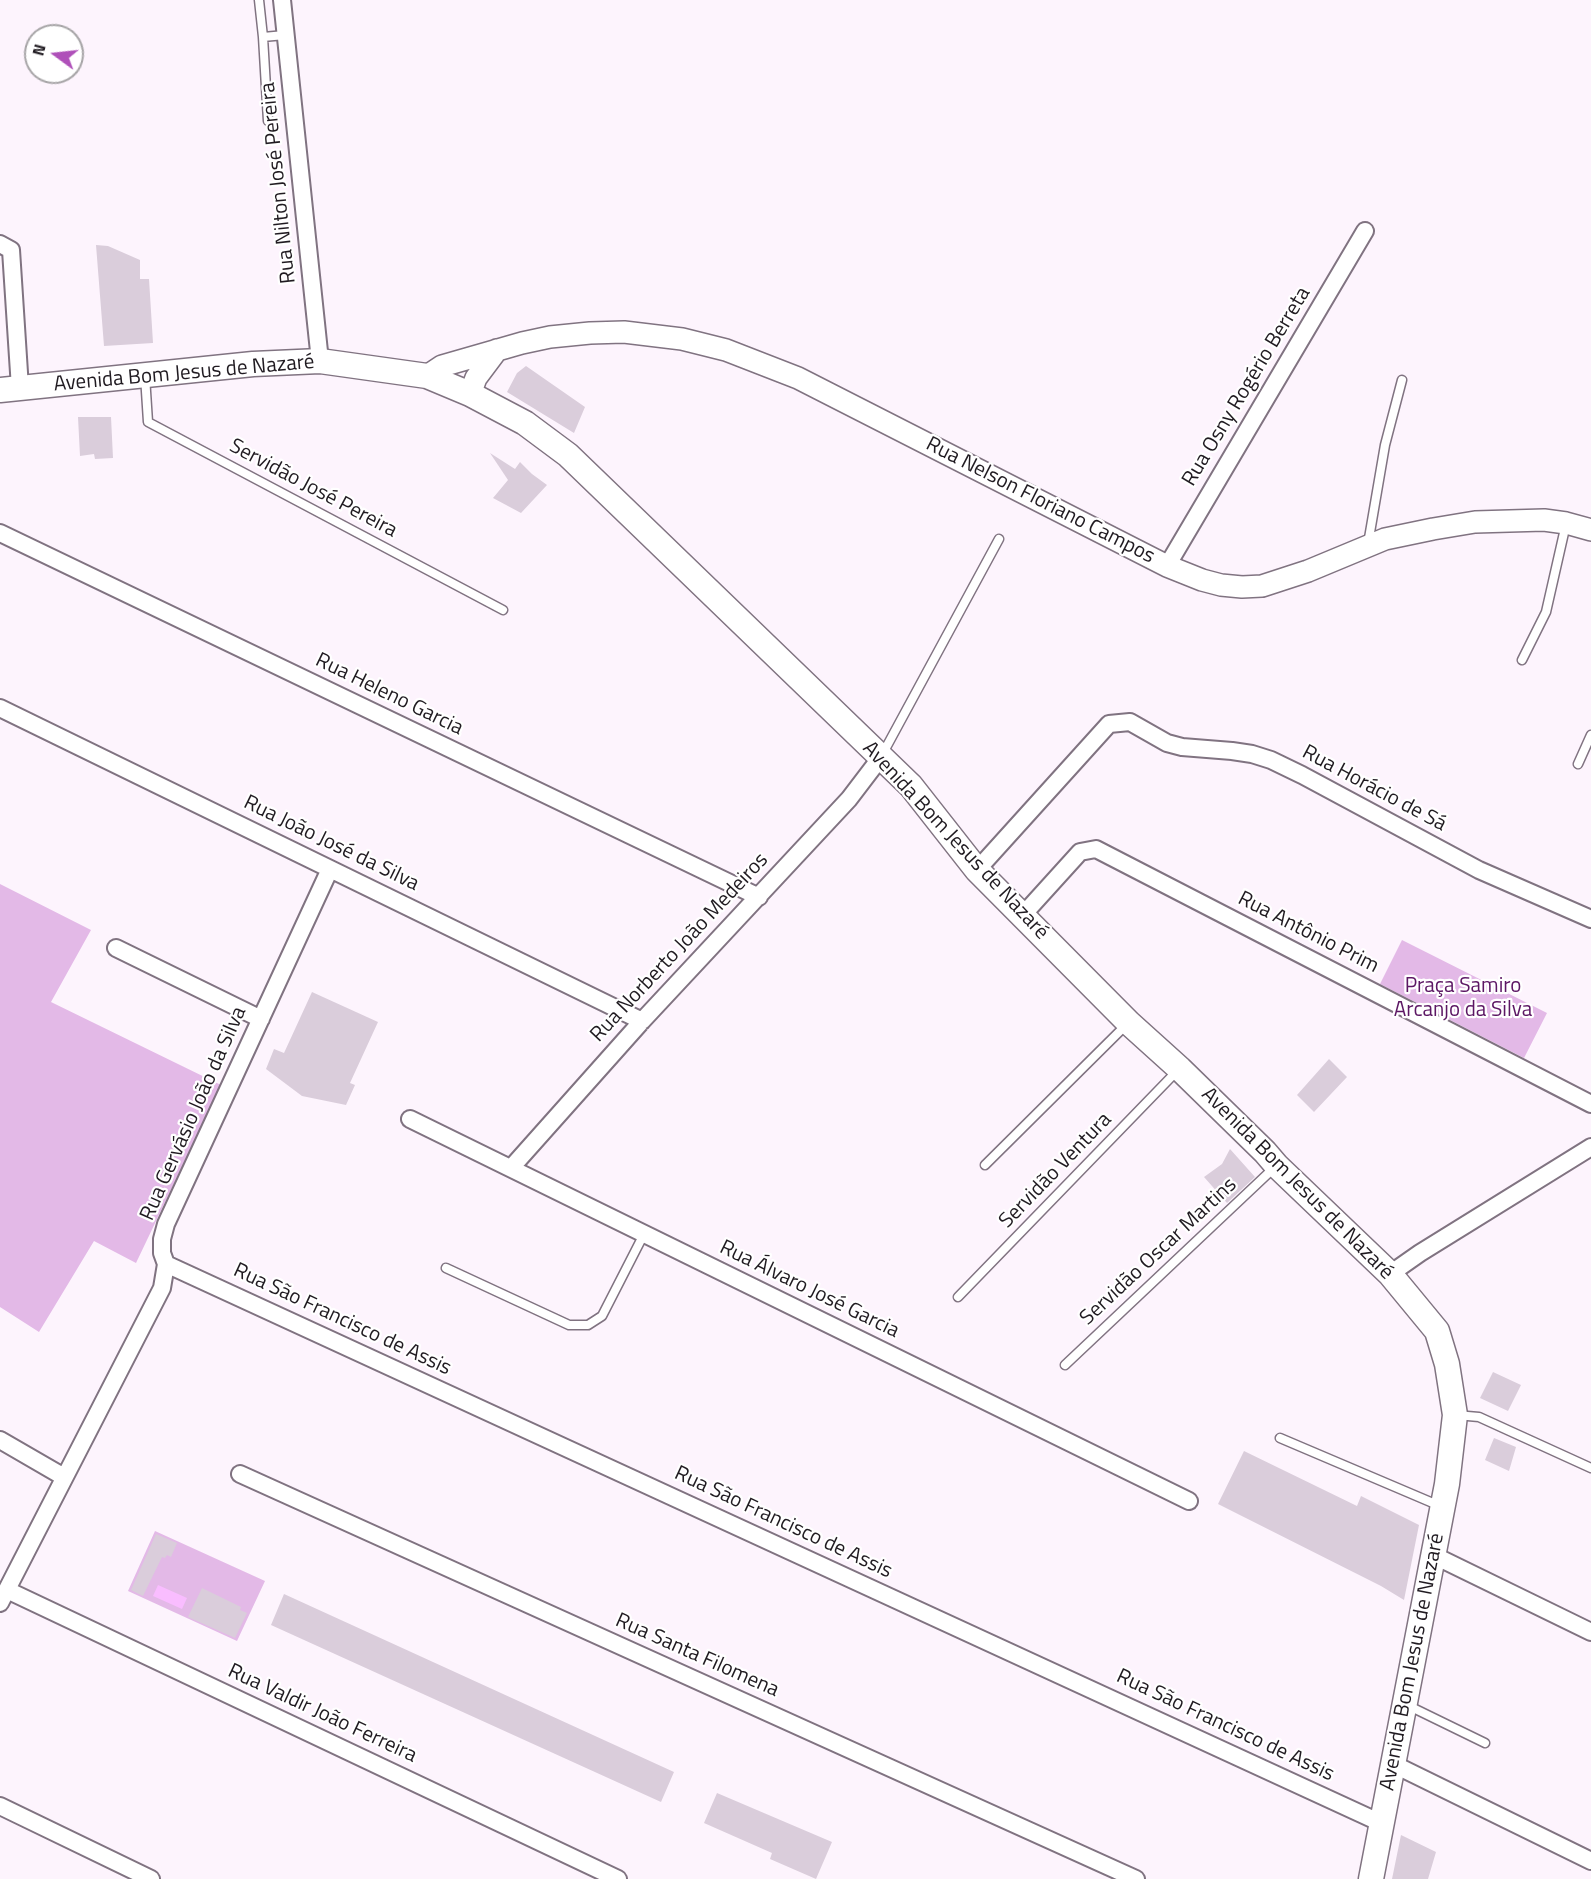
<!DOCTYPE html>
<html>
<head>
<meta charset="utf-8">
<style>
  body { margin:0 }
  #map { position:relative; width:1591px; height:1879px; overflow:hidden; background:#fdf4fd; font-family:"Titillium Web",sans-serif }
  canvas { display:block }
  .north { position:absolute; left:24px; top:24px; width:60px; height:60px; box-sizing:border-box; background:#fff; border:2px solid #a6a4a6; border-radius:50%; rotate:285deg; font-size:16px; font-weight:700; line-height:24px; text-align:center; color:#201b21 }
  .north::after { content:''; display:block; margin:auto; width:21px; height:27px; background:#af50b9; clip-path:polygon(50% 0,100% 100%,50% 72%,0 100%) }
</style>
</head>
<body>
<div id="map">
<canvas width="1591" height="1879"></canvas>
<div class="north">N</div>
</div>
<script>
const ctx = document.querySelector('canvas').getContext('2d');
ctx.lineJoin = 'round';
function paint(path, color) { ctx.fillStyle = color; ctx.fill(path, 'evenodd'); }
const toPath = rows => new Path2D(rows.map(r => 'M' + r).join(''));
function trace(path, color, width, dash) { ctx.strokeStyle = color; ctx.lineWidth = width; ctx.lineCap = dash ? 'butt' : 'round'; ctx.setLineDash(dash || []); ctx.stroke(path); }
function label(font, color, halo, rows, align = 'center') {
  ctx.font = font + ' "Titillium Web",sans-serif'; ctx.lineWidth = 4.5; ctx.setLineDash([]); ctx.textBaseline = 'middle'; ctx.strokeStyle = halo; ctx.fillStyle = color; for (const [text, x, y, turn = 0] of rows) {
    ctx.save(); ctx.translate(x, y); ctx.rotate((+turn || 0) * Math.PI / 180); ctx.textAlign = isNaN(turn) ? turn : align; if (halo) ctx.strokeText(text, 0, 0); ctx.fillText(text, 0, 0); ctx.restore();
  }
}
paint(toPath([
  [0,884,91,930,51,1002,221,1085,136,1263,94,1241,39,1332,0,1307],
  [1402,940,1547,1013,1524,1058,1380,984],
  [155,1531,265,1581,237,1641,128,1591]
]), '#e3b9e7');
paint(toPath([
  [158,1585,187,1598,182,1609,153,1596]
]), '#f9bdff');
paint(toPath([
  [96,245,108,246,140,260,140,279,149,279,153,343,104,346],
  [526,366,585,407,574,433,507,392,517,373],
  [78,417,111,417,113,458,95,459,94,454,80,456],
  [490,453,515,469,520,462,532,474,547,485,521,513,493,498,508,480],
  [312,992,378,1022,350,1083,355,1085,346,1105,302,1096,266,1069,274,1049,284,1053],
  [1329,1059,1347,1077,1314,1112,1297,1095],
  [1230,1149,1255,1177,1227,1203,1204,1177,1222,1164],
  [1493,1372,1521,1385,1508,1411,1480,1398],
  [1494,1438,1516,1447,1509,1471,1485,1460],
  [1244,1451,1357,1506,1361,1496,1419,1525,1404,1600,1381,1586,1218,1504],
  [156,1534,177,1543,171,1557,167,1555,165,1558,162,1557,143,1596,131,1590],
  [202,1588,241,1607,240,1610,247,1613,235,1638,188,1617],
  [284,1594,674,1772,661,1802,271,1625],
  [717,1793,832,1842,816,1879,770,1859,772,1853,704,1823],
  [1401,1835,1436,1852,1428,1879,1392,1879]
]), '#dacddb');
const service = toPath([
  [259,0,263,37,285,35],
  [263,37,268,121],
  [145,376,148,422,503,610],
  [1368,544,1385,445,1402,380],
  [1522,660,1546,612,1566,524],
  [882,755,999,539],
  [1578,764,1591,735],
  [985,1165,1126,1025],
  [446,1268,569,1325,588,1325,602,1316,644,1234],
  [958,1297,1177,1071],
  [1065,1365,1276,1166],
  [1456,1415,1479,1417,1591,1468],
  [1280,1438,1440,1506],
  [1407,1705,1485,1743]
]);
const minor = toPath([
  [282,0,320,361],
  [0,244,11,250,20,388],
  [0,533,759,897],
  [1167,566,1365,231],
  [0,708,642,1021],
  [977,870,1109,724,1130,722,1167,743,1182,747,1232,751,1252,754,1271,760,1302,775,1479,870,1591,919],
  [1022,916,1080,852,1096,849,1591,1104],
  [116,948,261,1019],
  [410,1119,1189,1501],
  [511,1168,642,1021,849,799,881,757],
  [166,1264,1381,1823],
  [1390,1274,1420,1253,1591,1147],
  [0,1440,64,1477],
  [240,1474,1136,1879],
  [1433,1555,1591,1632],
  [7,1590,618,1879],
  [0,1603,162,1288,166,1264,162,1253,162,1239,166,1224,330,869],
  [1393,1764,1591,1861],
  [0,1806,151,1879]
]);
const tertiary = toPath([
  [427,376,442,366,522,343,550,337,590,333,624,332,682,339,726,350,798,378,1167,566,1202,580,1221,585,1242,587,1262,586,1308,571,1385,539,1433,529,1475,522,1544,520,1566,523,1591,530],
  [470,394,476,378,497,350]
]);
const secondary = toPath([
  [0,390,253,364,320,361,427,376,470,394,525,423,568,455,911,786,977,870,1129,1023,1180,1069,1265,1152,1277,1166,1390,1274,1437,1331,1447,1364,1455,1415,1447,1484,1371,1879]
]);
trace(service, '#807381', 11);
trace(minor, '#807381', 20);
trace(tertiary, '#807381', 24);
trace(secondary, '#807381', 27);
trace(service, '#fff', 8);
trace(minor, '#fff', 16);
trace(tertiary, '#fff', 21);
trace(secondary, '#fff', 24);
label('21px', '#201b21', '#fff', [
  ["Rua Nilton José Pereira",279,183,-96],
  ["Avenida Bom Jesus de Nazaré",184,374,-5],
  ["Rua Osny Rogério Berreta",1247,387,-59],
  ["Servidão José Pereira",313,489,28],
  ["Rua Nelson Floriano Campos",1040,501,27],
  ["Rua Heleno Garcia",389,695,26],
  ["Rua Horácio de Sá",1374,789,28],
  ["Avenida Bom Jesus de Nazaré",955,841,47],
  ["Rua João José da Silva",331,844,26],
  ["Rua Antônio Prim",1308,933,27],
  ["Rua Norberto João Medeiros",680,948,-47],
  ["Rua Gervásio João da Silva",194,1114,-66],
  ["Servidão Ventura",1056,1171,-46],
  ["Avenida Bom Jesus de Nazaré",1297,1184,45],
  ["Servidão Oscar Martins",1159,1252,-43],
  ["Rua Álvaro José Garcia",809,1290,26],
  ["Rua São Francisco de Assis",342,1320,25],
  ["Rua São Francisco de Assis",783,1523,25],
  ["Rua Santa Filomena",697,1656,24],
  ["Avenida Bom Jesus de Nazaré",1413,1662,-79],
  ["Rua Valdir João Ferreira",322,1714,25],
  ["Rua São Francisco de Assis",1225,1726,25]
]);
label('21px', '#5c1764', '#fff', [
  ["Praça Samiro",1463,987],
  ["Arcanjo da Silva",1463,1011]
]);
</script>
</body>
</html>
